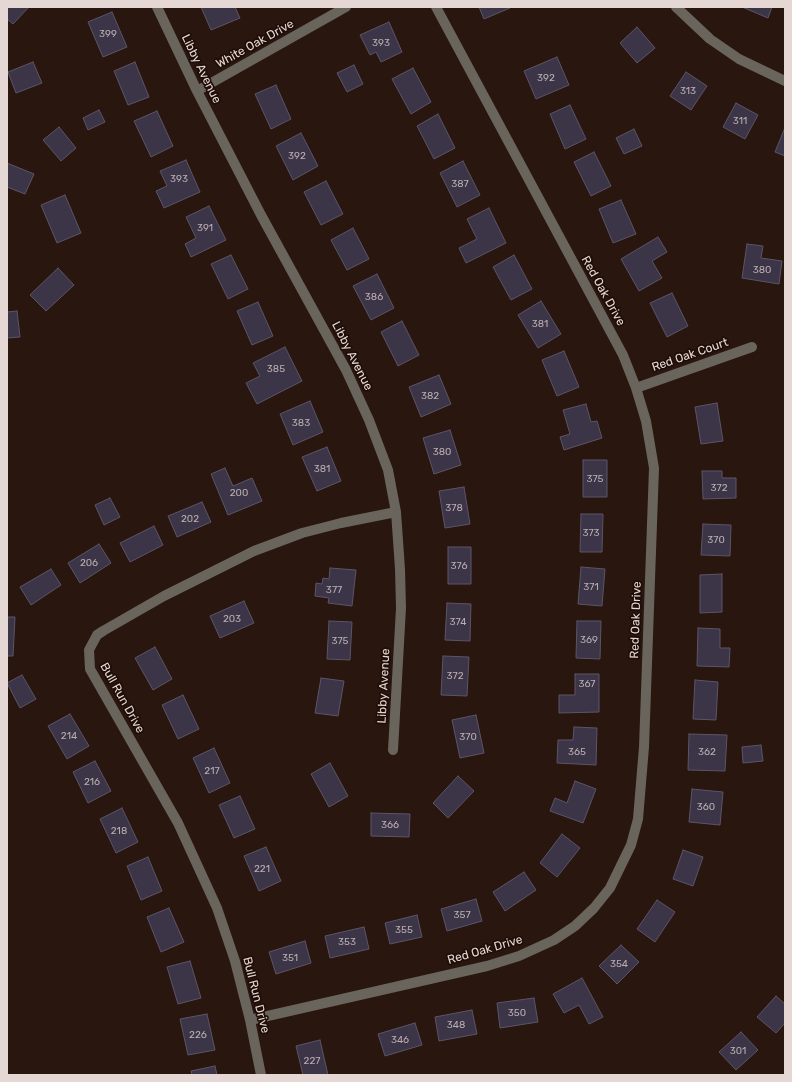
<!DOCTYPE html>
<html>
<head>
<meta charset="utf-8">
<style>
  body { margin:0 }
  #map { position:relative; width:792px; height:1082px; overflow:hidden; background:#28160f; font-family:Rubik,sans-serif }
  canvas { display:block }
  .frame { position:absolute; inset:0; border:8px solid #e5d7d3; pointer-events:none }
</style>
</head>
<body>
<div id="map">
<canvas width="792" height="1082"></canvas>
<div class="frame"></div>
</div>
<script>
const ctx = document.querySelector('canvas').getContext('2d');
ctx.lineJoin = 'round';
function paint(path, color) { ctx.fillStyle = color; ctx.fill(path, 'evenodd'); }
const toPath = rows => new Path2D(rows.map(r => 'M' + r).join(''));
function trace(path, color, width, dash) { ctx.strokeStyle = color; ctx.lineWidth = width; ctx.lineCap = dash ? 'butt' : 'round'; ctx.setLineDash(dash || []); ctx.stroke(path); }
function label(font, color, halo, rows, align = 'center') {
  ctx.font = font + ' Rubik,sans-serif'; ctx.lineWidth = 3.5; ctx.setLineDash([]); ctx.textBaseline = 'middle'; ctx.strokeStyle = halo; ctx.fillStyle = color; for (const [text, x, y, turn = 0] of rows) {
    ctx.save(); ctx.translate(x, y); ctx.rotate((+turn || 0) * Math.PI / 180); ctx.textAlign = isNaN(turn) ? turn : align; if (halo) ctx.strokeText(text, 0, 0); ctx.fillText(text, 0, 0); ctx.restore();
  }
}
const building = toPath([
  [7,7,29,7,13,24,7,19,7,7],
  [201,7,235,7,240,18,211,30,201,7],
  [479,7,510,7,510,8,484,19,479,7],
  [742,7,772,7,768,18,742,7],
  [112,12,127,47,103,57,88,22,112,12],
  [389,22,402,52,381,62,376,52,370,55,360,35,389,22],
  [637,27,655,48,637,63,620,43,637,27],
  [557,57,569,85,536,99,524,71,557,57],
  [33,62,42,83,16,93,8,72,33,62],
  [135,62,149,97,128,105,114,71,135,62],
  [354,65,363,84,347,92,337,73,354,65],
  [413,68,431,102,411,114,392,79,413,68],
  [686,72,707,86,691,110,670,96,686,72],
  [276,85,291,119,271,129,255,94,276,85],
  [736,103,758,115,745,139,723,127,736,103],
  [570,105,586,139,565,149,550,114,570,105],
  [99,110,105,122,88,130,83,118,99,110],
  [157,111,173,146,151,157,134,121,157,111],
  [438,114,455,148,434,159,417,126,438,114],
  [59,127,76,148,61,161,43,140,59,127],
  [634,129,642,146,624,154,616,138,634,129],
  [784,130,785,131,785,156,775,152,784,130],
  [301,133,318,166,293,180,276,146,301,133],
  [594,152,611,186,591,196,574,162,594,152],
  [186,160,200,192,164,208,156,191,167,186,160,171,186,160],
  [463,161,480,195,457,207,440,173,463,161],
  [7,163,34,174,25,194,7,187,7,163],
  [326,181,343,214,321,225,304,192,326,181],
  [65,195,81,233,57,243,41,205,65,195],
  [621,200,636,234,613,243,599,209,621,200],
  [209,206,226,240,191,257,185,244,196,238,186,217,209,206],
  [489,208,506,243,466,263,459,248,477,239,467,219,489,208],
  [353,228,369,259,347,270,331,240,353,228],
  [658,237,667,252,652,261,662,278,639,291,621,259,658,237],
  [747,244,763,246,761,258,782,261,779,284,742,278,747,244],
  [231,255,248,289,228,299,211,264,231,255],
  [514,255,532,289,511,300,493,267,514,255],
  [58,268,74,285,46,311,30,295,58,268],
  [377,274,394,308,371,320,353,286,377,274],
  [672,293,688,326,667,337,650,303,672,293],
  [541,301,561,334,538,348,518,315,541,301],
  [258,302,273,336,252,345,237,311,258,302],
  [17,311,20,337,7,338,7,312,17,311],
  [402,321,419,355,398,366,381,332,402,321],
  [285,347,302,381,257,404,246,383,260,376,253,363,285,347],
  [564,351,579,387,557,396,542,360,564,351],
  [439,375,451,404,421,417,409,387,439,375],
  [310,401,323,432,293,445,280,414,310,401],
  [717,403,723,441,701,444,695,407,717,403],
  [586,404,591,422,597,421,602,438,564,450,560,437,570,434,563,410,586,404],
  [450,430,461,465,434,474,423,438,450,430],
  [327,447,341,481,317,491,302,457,327,447],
  [583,460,607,460,607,497,583,497,583,460],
  [225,468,233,486,252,478,262,501,228,515,211,474,225,468],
  [702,471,722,471,722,478,736,478,736,498,703,499,702,471],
  [464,487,470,524,445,528,439,491,464,487],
  [110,498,120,517,104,525,95,505,110,498],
  [202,502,211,522,177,537,168,516,202,502],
  [581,514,603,514,602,552,580,552,581,514],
  [703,524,731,525,730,556,701,555,703,524],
  [154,526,163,545,130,562,120,543,154,526],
  [99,544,111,563,80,583,68,563,99,544],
  [448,547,471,547,471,584,448,584,448,547],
  [581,567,605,569,602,606,578,604,581,567],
  [330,568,356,570,352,606,328,603,329,598,315,596,316,583,322,584,323,578,329,579,330,568],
  [51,569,61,585,31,605,20,587,51,569],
  [722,574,722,612,700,613,700,575,722,574],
  [244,601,254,623,220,638,210,616,244,601],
  [447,603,471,604,470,641,445,640,447,603],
  [7,617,15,617,13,656,7,656,7,617],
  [329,621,352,622,350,660,327,659,329,621],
  [577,621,601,621,600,659,576,658,577,621],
  [698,628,720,629,720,648,730,648,729,667,697,666,698,628],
  [155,647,172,679,153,690,135,658,155,647],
  [443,656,469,657,467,696,441,695,443,656],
  [575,674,599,674,599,712,559,713,559,695,575,695,575,674],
  [22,675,36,699,20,708,7,683,22,675],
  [321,678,344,681,338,716,315,713,321,678],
  [695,680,718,682,716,720,693,719,695,680],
  [183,695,199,729,178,739,162,705,183,695],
  [70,714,89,746,67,759,48,726,70,714],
  [476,715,484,753,460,758,452,720,476,715],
  [574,727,597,728,596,765,557,763,558,740,573,740,574,727],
  [689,734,727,735,725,771,688,770,689,734],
  [761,745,763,761,743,763,742,747,761,745],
  [214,748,230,783,209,793,193,758,214,748],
  [95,761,111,791,88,803,73,772,95,761],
  [330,763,348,796,329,807,311,774,330,763],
  [458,776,474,791,448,818,433,803,458,776],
  [575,781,596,789,583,823,550,811,555,798,567,803,575,781],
  [692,789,723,792,720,825,689,822,692,789],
  [240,796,255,829,234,838,219,805,240,796],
  [122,808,138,842,116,853,100,819,122,808],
  [371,813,410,814,409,837,371,836,371,813],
  [562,834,580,848,557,877,540,863,562,834],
  [266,847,281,881,259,891,244,856,266,847],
  [683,850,703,857,693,886,673,879,683,850],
  [148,857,162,891,141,900,127,866,148,857],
  [524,872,536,890,505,911,493,892,524,872],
  [476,899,482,921,447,931,441,909,476,899],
  [657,900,675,912,655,942,637,929,657,900],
  [169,908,184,942,161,952,147,917,169,908],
  [417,915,422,937,390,944,385,923,417,915],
  [364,927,369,949,330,958,325,936,364,927],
  [305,941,311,963,276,974,269,952,305,941],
  [621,945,639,962,617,984,599,966,621,945],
  [190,961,201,998,178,1004,167,967,190,961],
  [582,978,603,1017,589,1024,579,1005,564,1013,553,994,582,978],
  [776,996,785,1004,785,1023,776,1033,757,1017,776,996],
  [534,998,538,1022,500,1028,497,1003,534,998],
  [472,1010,477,1034,439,1041,435,1017,472,1010],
  [207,1014,215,1050,188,1055,180,1019,207,1014],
  [415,1023,422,1045,385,1056,378,1034,415,1023],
  [741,1032,758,1050,736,1070,719,1052,741,1032],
  [320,1040,328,1075,303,1075,296,1046,320,1040],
  [215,1066,217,1075,192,1075,191,1071,215,1066]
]);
paint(building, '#3c3547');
trace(building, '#5c5568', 1);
trace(toPath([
  [157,7,197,91,261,215,346,370,369,420,388,470,396,512,400,569,401,608,393,750],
  [676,7,710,39,739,59,785,81],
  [197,91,346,7],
  [636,388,752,347],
  [250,1020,487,966,519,956,554,940,575,926,594,908,610,888,631,845,638,819,644,747,654,468,646,421,636,388,623,355,436,7],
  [261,1075,250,1020,235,961,217,908,178,823,90,669,89,650,97,635,103,631,164,596,254,551,302,533,341,523,396,512]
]), '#69645c', 10);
label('10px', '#bbaeb0', null, [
  ["399",108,34],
  ["393",381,43],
  ["392",546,78],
  ["313",688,91],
  ["311",740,121],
  ["392",297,156],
  ["393",179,179],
  ["387",460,184],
  ["391",205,228],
  ["380",762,270],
  ["386",374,297],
  ["381",540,324],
  ["385",276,369],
  ["382",430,396],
  ["383",301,423],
  ["380",442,452],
  ["381",322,469],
  ["375",595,479],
  ["372",719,488],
  ["200",239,493],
  ["378",454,508],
  ["202",190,519],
  ["373",591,533],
  ["370",716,540],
  ["206",89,563],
  ["376",459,566],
  ["371",591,587],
  ["377",334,590],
  ["203",232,619],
  ["374",458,622],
  ["369",589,640],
  ["375",340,641],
  ["372",455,676],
  ["367",587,684],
  ["214",69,736],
  ["370",468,737],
  ["365",577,752],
  ["362",707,752],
  ["217",212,771],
  ["216",92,782],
  ["360",706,807],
  ["366",390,825],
  ["218",119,831],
  ["221",262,869],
  ["357",462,915],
  ["355",404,930],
  ["353",347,942],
  ["351",290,958],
  ["354",619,964],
  ["350",517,1013],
  ["348",456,1025],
  ["226",198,1035],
  ["346",400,1040],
  ["301",738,1051],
  ["227",312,1061]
]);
label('12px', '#e5d7d3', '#1f0d07', [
  ["White Oak Drive",255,44,-29],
  ["Libby Avenue",201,69,64],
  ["Red Oak Drive",603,291,61],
  ["Red Oak Court",690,355,-19],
  ["Libby Avenue",352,356,63],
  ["Red Oak Drive",636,620,-88],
  ["Libby Avenue",384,686,-87],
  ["Bull Run Drive",122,698,61],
  ["Red Oak Drive",485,950,-16],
  ["Bull Run Drive",256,995,76]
]);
</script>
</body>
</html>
